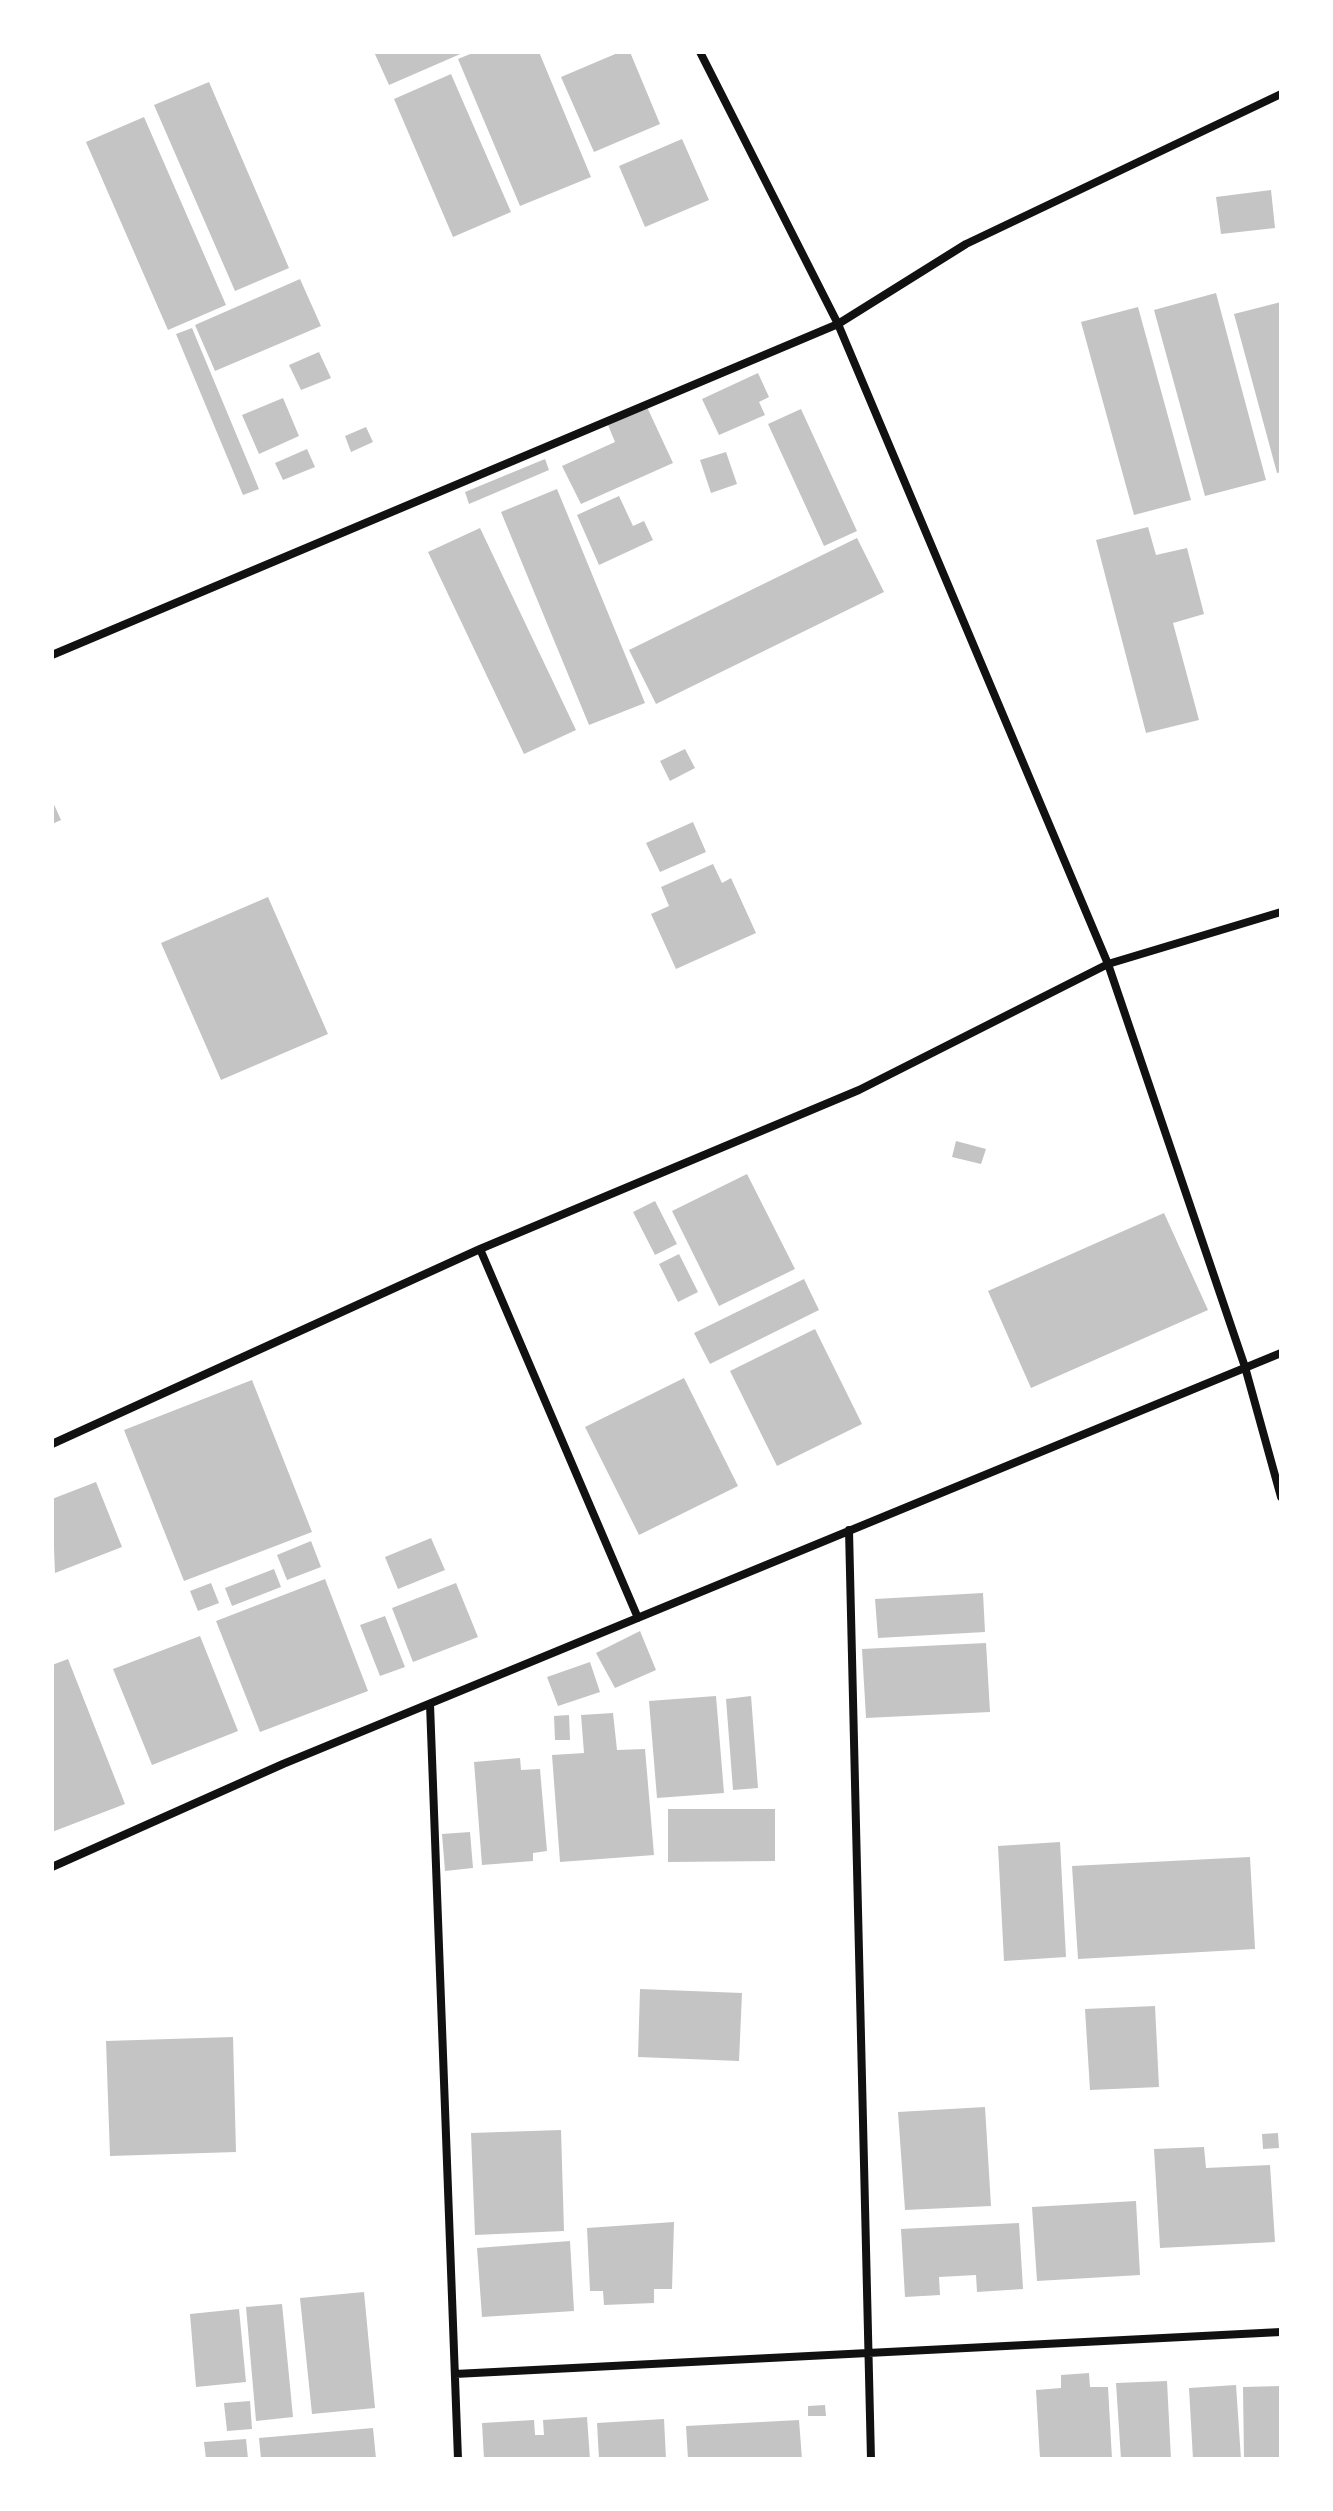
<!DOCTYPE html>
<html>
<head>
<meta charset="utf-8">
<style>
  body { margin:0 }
  #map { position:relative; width:1333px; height:2511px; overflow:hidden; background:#fff; font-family:"Roboto Serif",serif }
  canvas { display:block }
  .frame { position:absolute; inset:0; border:54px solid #fff; pointer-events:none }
</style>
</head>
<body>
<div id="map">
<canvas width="1333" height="2511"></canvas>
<div class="frame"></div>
</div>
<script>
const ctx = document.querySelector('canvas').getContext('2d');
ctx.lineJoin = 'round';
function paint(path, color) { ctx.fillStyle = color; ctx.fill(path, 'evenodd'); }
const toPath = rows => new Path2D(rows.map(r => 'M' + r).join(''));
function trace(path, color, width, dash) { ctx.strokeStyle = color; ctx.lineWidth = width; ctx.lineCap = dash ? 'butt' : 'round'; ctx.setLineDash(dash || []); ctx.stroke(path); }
paint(toPath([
  [374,52,465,52,389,85],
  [475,52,539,52,591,177,520,206,458,59],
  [620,52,630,52,660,124,594,152,561,77],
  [451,74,511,212,453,237,394,99],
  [209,82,289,268,235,291,154,105],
  [144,117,226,305,168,330,86,142],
  [682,139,709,200,645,227,619,166],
  [1271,190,1275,228,1221,234,1216,197],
  [300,279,321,326,215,371,195,325],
  [1216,293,1266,480,1205,496,1154,310],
  [1281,302,1281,472,1277,473,1234,314],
  [1138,307,1191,500,1134,515,1081,322],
  [192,328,259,489,243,495,176,334],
  [319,352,331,378,301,390,289,365],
  [758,373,769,397,759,402,765,415,719,435,702,399],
  [283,398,299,436,259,454,242,415],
  [647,407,673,463,581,504,562,466,615,442,608,425],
  [801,409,857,531,824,546,768,424],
  [366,427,373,442,351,452,345,436],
  [307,449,315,467,283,480,275,463],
  [726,452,737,484,711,493,700,460],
  [545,459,549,470,469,504,465,492],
  [557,489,645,703,589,725,501,512],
  [619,496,633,526,644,521,653,540,599,565,577,515],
  [1148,527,1156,555,1187,548,1204,614,1173,623,1199,720,1146,733,1096,540],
  [480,528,576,730,524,754,428,552],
  [857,538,884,592,656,704,629,650],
  [685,749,695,768,670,781,660,761],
  [52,800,61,820,52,824],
  [693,822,706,852,660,872,646,843],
  [713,864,722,883,731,878,756,933,676,969,651,914,669,906,661,887],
  [268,897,328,1034,221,1080,161,943],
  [956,1141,986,1149,981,1164,952,1157],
  [747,1174,795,1269,719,1306,672,1211],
  [655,1201,677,1244,655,1255,633,1212],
  [1164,1213,1208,1310,1031,1388,988,1291],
  [679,1254,698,1292,678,1302,659,1264],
  [804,1279,819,1310,710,1364,694,1333],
  [815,1329,862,1424,777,1466,730,1371],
  [684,1378,738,1486,639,1535,585,1427],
  [252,1380,312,1532,184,1581,124,1430],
  [96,1482,122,1547,55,1573,52,1499],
  [431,1538,445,1570,398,1589,385,1557],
  [311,1541,321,1567,287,1580,277,1555],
  [274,1569,281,1587,232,1606,225,1588],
  [325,1579,368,1691,260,1732,216,1621],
  [211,1583,219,1603,198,1611,190,1591],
  [456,1583,478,1637,413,1662,392,1608],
  [983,1593,985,1632,878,1638,875,1599],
  [385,1616,405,1667,380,1676,360,1625],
  [640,1631,656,1670,615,1688,596,1653],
  [200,1636,238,1731,152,1765,113,1669],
  [986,1643,990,1712,866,1718,862,1649],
  [68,1659,125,1804,52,1832,52,1665],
  [590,1662,600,1692,558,1706,547,1677],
  [716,1696,724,1793,657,1798,649,1701],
  [751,1696,758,1788,733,1790,726,1699],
  [613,1713,617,1750,645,1749,654,1855,560,1862,552,1755,584,1753,581,1715],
  [569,1715,570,1740,555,1740,554,1716],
  [520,1758,521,1770,540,1769,547,1851,533,1853,533,1861,482,1865,474,1762],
  [668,1809,775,1809,775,1861,668,1862],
  [470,1832,473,1868,445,1871,442,1834],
  [1060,1842,1066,1957,1004,1961,998,1846],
  [1250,1857,1255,1949,1078,1959,1072,1866],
  [640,1989,742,1993,739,2061,638,2057],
  [1155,2006,1159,2087,1090,2090,1085,2009],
  [233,2037,236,2152,110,2156,106,2041],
  [985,2107,991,2206,905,2210,898,2112],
  [561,2130,564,2231,475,2235,471,2133],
  [1278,2133,1279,2148,1263,2149,1262,2134],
  [1204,2147,1206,2168,1270,2165,1275,2242,1160,2248,1154,2149],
  [1136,2201,1140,2275,1037,2281,1032,2207],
  [674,2222,672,2289,654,2289,654,2303,604,2305,603,2291,590,2291,587,2228],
  [1019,2223,1023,2289,977,2292,976,2275,939,2277,940,2295,905,2297,901,2229],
  [570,2241,574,2311,482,2317,477,2248],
  [364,2292,375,2408,312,2414,300,2298],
  [282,2304,293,2417,256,2421,246,2307],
  [239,2309,246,2382,196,2387,190,2314],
  [1089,2373,1090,2387,1108,2387,1112,2459,1040,2459,1036,2390,1061,2388,1061,2375],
  [1167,2381,1171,2459,1121,2459,1116,2383],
  [1236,2385,1241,2459,1193,2459,1189,2388],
  [1281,2386,1281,2459,1244,2459,1243,2387],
  [250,2401,252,2429,227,2431,224,2403],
  [825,2405,826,2416,808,2416,808,2406],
  [587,2417,590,2459,484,2459,482,2423,534,2420,535,2435,544,2435,543,2420],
  [664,2419,666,2459,599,2459,597,2423],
  [799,2420,802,2459,688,2459,686,2426],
  [373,2428,376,2459,261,2459,259,2438],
  [246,2439,248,2459,206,2459,204,2442]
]), '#c4c4c4');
trace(toPath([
  [700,52,838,324,1108,964,1245,1367,1281,1497],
  [52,655,838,324,966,244,1281,94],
  [480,1249,638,1618],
  [52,1444,480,1249,859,1090,1108,964,1281,912],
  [849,1530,871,2459],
  [430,1704,458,2459],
  [52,1867,283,1764,1281,1353],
  [455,2374,1281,2332]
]), '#111', 8);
</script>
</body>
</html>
